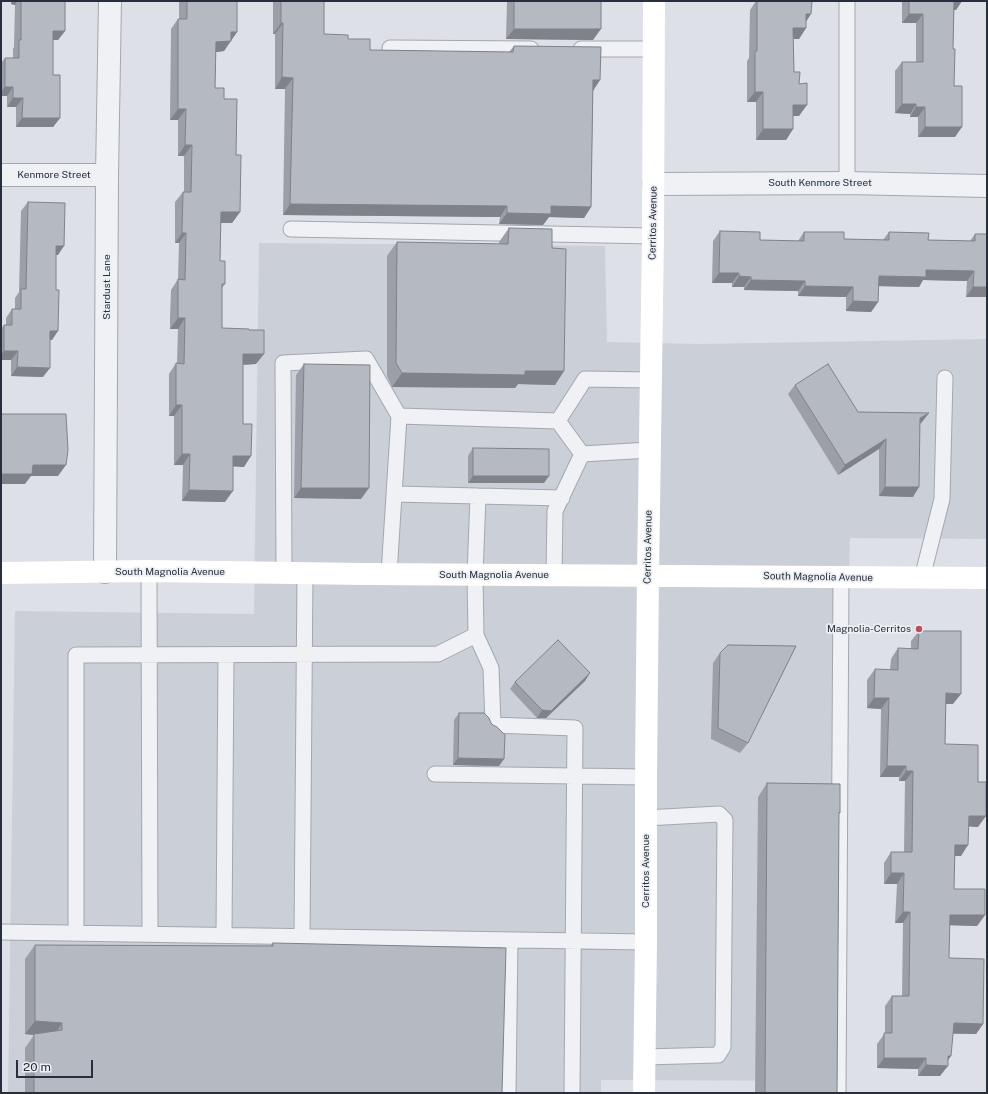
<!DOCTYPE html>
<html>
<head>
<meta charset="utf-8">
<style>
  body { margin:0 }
  #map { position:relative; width:988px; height:1094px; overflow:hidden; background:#dde0e6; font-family:"Public Sans",sans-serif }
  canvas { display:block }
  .frame { position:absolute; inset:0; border:2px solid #282e3b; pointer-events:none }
  .scale { position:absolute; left:16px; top:1060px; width:77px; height:18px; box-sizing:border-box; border:2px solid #282e3b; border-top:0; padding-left:5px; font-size:12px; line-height:14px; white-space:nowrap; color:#282e3b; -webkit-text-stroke:3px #eceff3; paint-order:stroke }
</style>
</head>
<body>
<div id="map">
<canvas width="988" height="1094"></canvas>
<div class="frame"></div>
<div class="scale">20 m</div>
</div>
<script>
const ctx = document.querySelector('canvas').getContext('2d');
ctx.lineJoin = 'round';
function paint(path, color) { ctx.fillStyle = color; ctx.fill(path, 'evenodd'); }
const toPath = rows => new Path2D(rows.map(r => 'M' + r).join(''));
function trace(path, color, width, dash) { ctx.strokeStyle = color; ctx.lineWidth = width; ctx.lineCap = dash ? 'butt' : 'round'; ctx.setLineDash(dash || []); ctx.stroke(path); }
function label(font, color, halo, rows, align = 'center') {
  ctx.font = font + ' "Public Sans",sans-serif'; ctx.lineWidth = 3.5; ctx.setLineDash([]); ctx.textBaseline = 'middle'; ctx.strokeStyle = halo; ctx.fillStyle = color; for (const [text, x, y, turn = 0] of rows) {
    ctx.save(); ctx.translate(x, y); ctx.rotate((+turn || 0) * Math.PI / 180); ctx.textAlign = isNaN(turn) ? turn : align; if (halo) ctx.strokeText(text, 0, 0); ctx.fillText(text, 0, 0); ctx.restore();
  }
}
paint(toPath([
  [259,243,605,246,607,342,700,344,987,339,987,539,850,538,847,634,846,1081,601,1080,601,1093,8,1093,15,611,254,614]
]), '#cbcfd7');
const lane = toPath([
  [847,1,847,183],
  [390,48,531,49],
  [581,49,654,49],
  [291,229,653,236],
  [399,416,558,421],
  [558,421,585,379,651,380],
  [558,421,582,454,649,450],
  [394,494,562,498],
  [478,496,475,575,476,635,491,668,493,725,575,728,572,1093],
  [149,571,150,934],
  [284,573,283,363,366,359,399,416,389,574],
  [554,575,555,511,582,454],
  [922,578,942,499,945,378],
  [435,774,646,777],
  [1,932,646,942],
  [76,933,76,655,438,654,476,635],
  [224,935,226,655],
  [302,937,305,573],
  [644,1057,718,1055,723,1047,725,820,719,814,646,818],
  [508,1093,510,940],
  [838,1093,841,578]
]);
const street = toPath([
  [1,175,107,175],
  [654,184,847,183,987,186],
  [105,572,107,175,110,1]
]);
trace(lane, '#a3a7af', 17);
trace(street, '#a3a7af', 24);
trace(lane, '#eff1f4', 15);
trace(street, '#eff1f4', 22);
trace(toPath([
  [1,573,149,571,366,574,987,578],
  [644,1093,646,942,646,777,648,576,653,236,654,1]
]), '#fff', 22);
paint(toPath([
  [11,1,65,1,65,31,58,40,53,40,53,75,60,118,53,127,16,127,16,107,7,107,7,96,1,96,1,63,5,58,13,58,13,49,14,47,15,5,11,4],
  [179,1,237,1,237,32,224,51,216,52,215,88,224,99,236,155,240,212,232,223,221,223,220,261,225,284,222,288,222,328,256,364,243,365,243,424,244,467,233,466,225,502,182,501,183,465,174,465,174,416,169,416,169,374,176,363,177,363,178,329,170,329,170,318,171,290,178,279,179,243,175,243,175,202,183,192,184,192,184,156,178,156,178,120,170,120,171,29,178,19,179,19],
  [273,1,324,1,324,34,348,39,370,50,509,52,514,46,600,80,593,90,591,207,584,218,549,217,543,225,499,224,500,217,283,215,285,89,275,89,275,34,273,34],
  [507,1,601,1,593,40,506,39],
  [756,1,812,1,806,22,806,28,799,39,793,39,794,72,799,116,793,116,793,129,786,140,756,140,756,102,747,102,747,61,749,58,750,10],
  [903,1,962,1,956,10,954,10,953,49,955,137,918,137,918,117,910,117,910,114,895,113,895,71,902,62,916,62,916,23,902,23,902,2],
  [28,202,58,255,56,255,52,340,50,340,43,377,11,376,11,360,1,360,1,329,4,325,6,325,6,318,12,309,15,309,15,298,19,292,21,211],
  [509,228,552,248,564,371,555,385,518,384,515,388,392,387,387,376,387,256,397,242,499,244,499,242],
  [720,231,760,240,798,241,804,232,844,239,883,240,889,232,928,240,970,241,975,234,987,297,966,297,967,281,923,280,919,287,879,286,878,302,871,312,846,311,846,297,798,296,798,291,744,290,744,287,732,287,732,283,712,283,713,241],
  [304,364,361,499,294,498,296,375],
  [795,385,858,412,922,422,920,424,913,497,879,496,879,449,838,475,788,394],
  [473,448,544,483,468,483,468,456],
  [919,631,953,704,946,704,945,744,978,827,969,826,961,856,955,856,954,889,985,915,977,926,949,925,949,958,983,1024,976,1034,953,1034,948,1061,940,1076,918,1076,918,1069,877,1068,877,1044,885,1033,885,1006,892,996,902,996,903,923,895,923,897,884,884,884,884,863,891,852,904,852,905,781,899,781,899,777,880,777,881,709,867,708,867,680,875,669,890,670,891,659,898,648,911,649,911,641],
  [720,653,748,743,740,753,711,739,713,663],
  [585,681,546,718,537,718,510,689,515,682],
  [459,713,499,766,453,765,454,720],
  [767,783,840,813,839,814,837,1093,755,1093,758,797],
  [273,943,502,1093,25,1093,25,1048,34,1035,25,1034,25,959,35,945,270,946]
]), '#9c9fa7');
paint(toPath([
  [13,1,17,1,15,5,11,4],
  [954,1,962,1,956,10,947,10],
  [806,14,811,14,804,25],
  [909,14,923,14,916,23,902,23],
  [281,23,283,23,275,34,273,34],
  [793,28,806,28,799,39,785,39],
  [514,29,601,29,593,40,506,39],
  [53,31,65,31,58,40,47,40],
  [231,32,237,32,224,51,209,53,216,42],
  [282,77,293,78,285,89,275,89],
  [593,80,600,80,593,91],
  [5,87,13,87,7,96,1,96,1,92],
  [755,92,763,92,756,102,747,102],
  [13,98,23,98,16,107,7,107],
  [902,104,916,104,910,114,895,113],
  [793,105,807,105,799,116,785,116],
  [916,107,925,107,918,117,910,117],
  [178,109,186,109,178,120,170,120],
  [22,118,60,118,53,127,16,127],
  [925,127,962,127,955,137,918,137],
  [763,129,793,129,786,140,756,140],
  [185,145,192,145,184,156,178,156],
  [290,204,507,206,500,217,283,215],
  [551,206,591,207,584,218,549,217,543,225,499,224,507,213],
  [221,212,240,212,232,223,213,223],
  [182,233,186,233,179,243,175,243],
  [56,246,64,246,58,255,50,255],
  [926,270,974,271,967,281,923,280,919,287,872,286,879,276],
  [719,273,739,273,732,283,712,283],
  [739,276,751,277,744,287,732,287],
  [751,280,805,281,798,291,744,290],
  [805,286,853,287,846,297,798,296],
  [973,287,987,287,987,297,966,297],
  [853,301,878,302,871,312,846,311],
  [178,318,185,318,178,329,170,329],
  [50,331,58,331,52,340,44,340],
  [4,351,18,351,11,360,1,360,1,355],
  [243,354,264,354,256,364,235,365],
  [17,367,50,368,43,377,11,376],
  [525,371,564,371,555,385,518,384,515,388,392,387,402,373],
  [176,405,182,405,174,416,169,416],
  [929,413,922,422,913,428,920,418],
  [886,439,879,449,838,475,845,465],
  [182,454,190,454,183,465,174,465],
  [233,456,251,456,244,467,226,466],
  [33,465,66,465,58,476,31,476,25,484,1,484,1,474],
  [473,476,549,476,544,483,468,483],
  [885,487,919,487,913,497,879,496],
  [301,488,369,488,361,499,294,498],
  [189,490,233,491,225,502,182,501],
  [590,673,585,681,546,718,537,718,542,710],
  [946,693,961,694,953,704,938,704],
  [874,698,889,698,881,709,867,708],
  [458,758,504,759,499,766,453,765],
  [887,766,906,766,899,777,880,777],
  [906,771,913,771,905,781,899,781],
  [969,816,986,816,978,827,961,826],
  [955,845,968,845,961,856,948,856],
  [891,873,904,873,897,884,884,884],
  [903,912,910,912,903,923,895,923],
  [950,915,985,915,977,926,942,925],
  [35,1021,62,1023,53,1037,25,1034],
  [954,1023,983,1024,976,1034,947,1033],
  [948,1056,951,1056,945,1065,948,1066,940,1076,918,1076,926,1065],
  [884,1058,926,1058,918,1069,877,1068]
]), '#7f8288');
const building = toPath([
  [21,1,65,1,65,31,53,31,53,75,60,75,60,118,22,118,23,98,13,98,13,87,5,87,5,58,19,58,19,40,21,40,21,1],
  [187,1,237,1,237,32,231,32,231,41,216,42,215,88,224,88,224,99,237,99,236,155,241,155,240,212,221,212,220,261,225,261,225,284,222,284,222,328,249,329,249,330,264,330,264,354,243,354,243,424,252,424,251,456,233,456,233,491,189,490,190,454,182,454,182,405,176,405,176,363,184,364,185,318,178,318,178,279,185,280,186,233,182,233,183,192,191,192,192,145,185,145,186,109,178,109,178,19,187,19,187,1],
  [281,1,324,1,324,34,348,35,348,39,370,39,370,50,513,52,514,46,601,47,600,80,593,80,591,207,551,206,551,214,507,213,507,206,290,204,293,78,282,77,283,23,281,23,281,1],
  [514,1,601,1,601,29,514,29,514,1],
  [757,1,812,1,811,14,806,14,806,28,793,28,794,72,800,72,799,84,807,83,807,105,793,105,793,129,763,129,763,92,755,92,755,51,757,51,757,1],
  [909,1,954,1,953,49,955,49,954,86,962,86,962,127,925,127,925,107,916,107,916,104,902,104,902,62,923,62,923,14,909,14,909,1],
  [28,202,65,203,64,246,56,246,56,290,59,290,58,331,50,331,50,368,17,367,18,351,4,351,4,325,12,325,12,309,21,309,21,289,26,289,28,202],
  [509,228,552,229,552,248,566,249,564,371,525,371,525,375,402,373,396,363,397,242,508,244,509,228],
  [720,231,760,232,760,240,804,241,804,232,844,232,844,239,889,240,889,232,929,233,928,240,975,241,975,234,987,234,987,287,973,287,974,271,926,270,926,277,879,276,878,302,853,301,853,287,805,286,805,281,751,280,751,277,739,276,739,273,719,273,720,231],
  [304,364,370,365,369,488,301,488,304,364],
  [828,364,858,412,929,413,920,418,919,487,885,487,886,439,845,465,795,385,828,364],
  [1,414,66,414,68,450,66,465,33,465,32,474,1,474,1,414],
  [473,448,549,449,549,476,473,476,473,448],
  [919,631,961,631,961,694,946,693,945,744,978,745,978,782,986,782,986,816,969,816,968,845,955,845,954,889,985,889,985,915,950,915,949,958,984,959,983,1024,954,1023,951,1056,948,1056,948,1066,926,1065,926,1058,884,1058,884,1033,892,1033,892,996,909,996,910,912,903,912,904,873,891,873,891,852,912,852,913,771,906,771,906,766,887,766,889,698,874,698,875,669,898,670,898,648,918,649,919,631],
  [558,640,590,673,551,711,542,710,515,682,558,640],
  [728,645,796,646,748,743,718,728,720,653,728,645],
  [459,713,484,713,489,718,491,723,493,725,497,727,505,735,504,759,458,758,459,713],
  [767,783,840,784,840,813,839,812,837,1093,765,1093,767,783],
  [273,943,506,948,502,1093,34,1093,34,1034,62,1030,62,1023,35,1021,35,945,273,946,273,943]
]);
paint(building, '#b5b9c2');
trace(building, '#7f8288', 1);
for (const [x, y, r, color] of [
  [919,629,4,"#c14c5a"]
]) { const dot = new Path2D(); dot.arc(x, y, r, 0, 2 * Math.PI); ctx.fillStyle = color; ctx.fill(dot); trace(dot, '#eceff3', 1.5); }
label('10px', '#282e3b', '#eceff3', [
  ["Kenmore Street",54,175],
  ["South Kenmore Street",820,183],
  ["Cerritos Avenue",653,223,-89],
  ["Stardust Lane",107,287,-90],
  ["Cerritos Avenue",648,547,-89],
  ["South Magnolia Avenue",170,572],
  ["South Magnolia Avenue",494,575],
  ["South Magnolia Avenue",818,577,1],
  ["Cerritos Avenue",646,871,-90]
]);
label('10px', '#282e3b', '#eceff3', [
  ["Magnolia-Cerritos",911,629]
], 'right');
</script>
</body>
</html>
